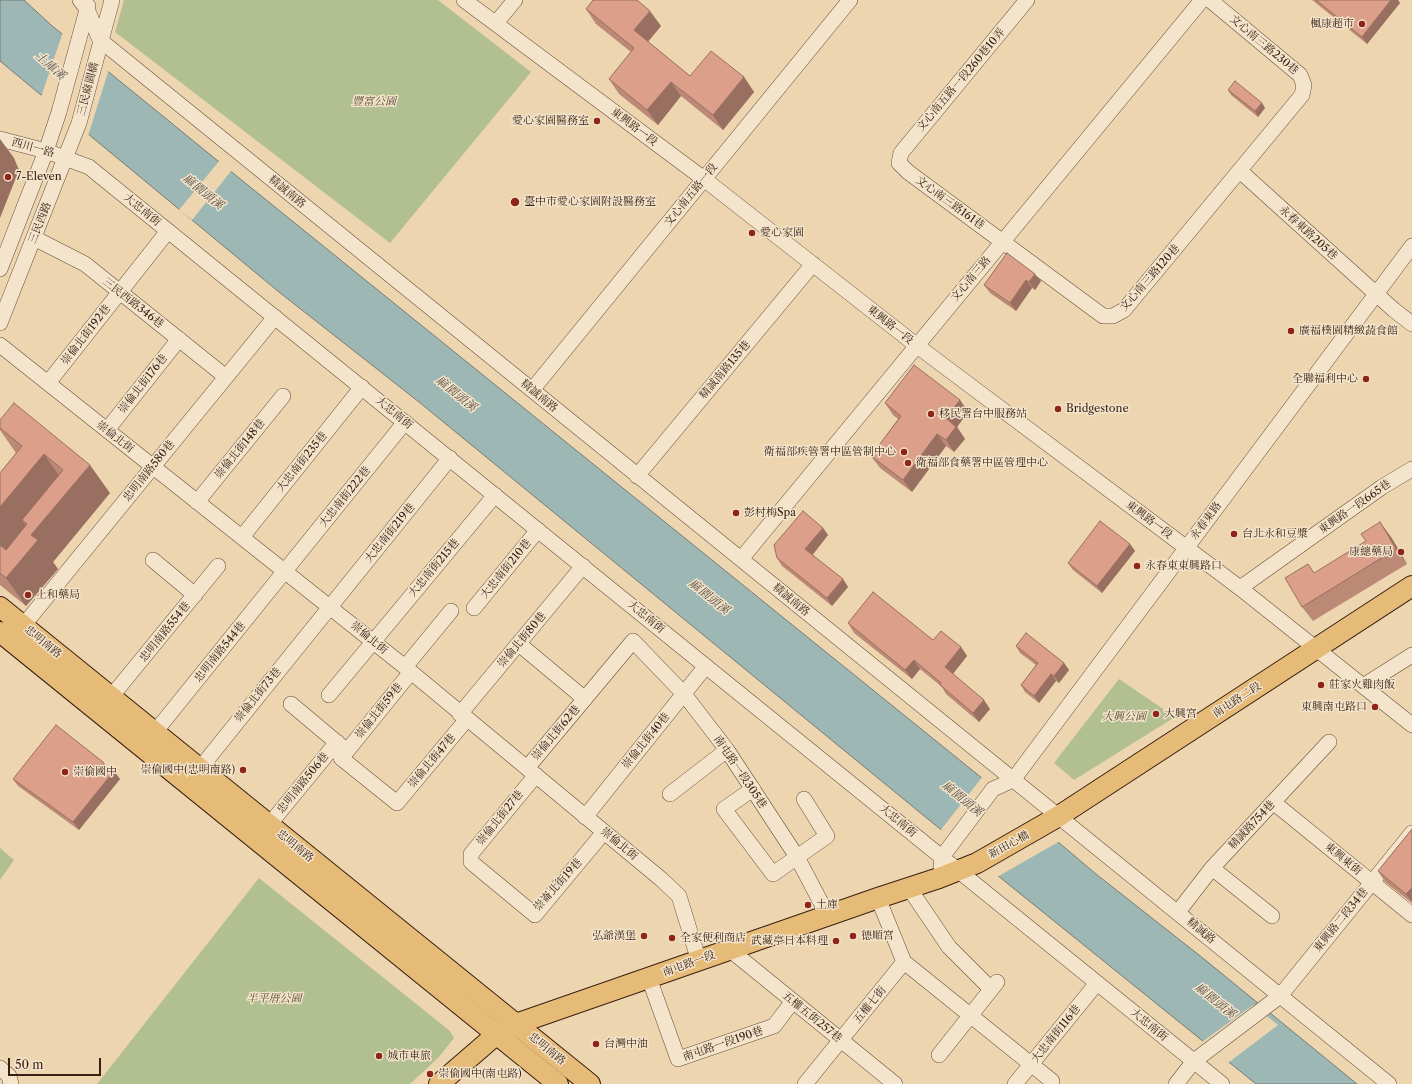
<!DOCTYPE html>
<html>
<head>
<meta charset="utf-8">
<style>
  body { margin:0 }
  #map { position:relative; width:1412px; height:1084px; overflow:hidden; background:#edd6af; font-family:"Libre Caslon Text",serif }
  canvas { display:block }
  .scale { position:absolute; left:8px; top:1058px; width:93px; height:18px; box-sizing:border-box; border:2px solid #381f12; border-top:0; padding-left:5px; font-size:12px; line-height:14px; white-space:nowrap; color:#381f12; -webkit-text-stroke:3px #f3e4cb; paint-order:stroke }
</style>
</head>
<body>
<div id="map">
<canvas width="1412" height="1084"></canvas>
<div class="scale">50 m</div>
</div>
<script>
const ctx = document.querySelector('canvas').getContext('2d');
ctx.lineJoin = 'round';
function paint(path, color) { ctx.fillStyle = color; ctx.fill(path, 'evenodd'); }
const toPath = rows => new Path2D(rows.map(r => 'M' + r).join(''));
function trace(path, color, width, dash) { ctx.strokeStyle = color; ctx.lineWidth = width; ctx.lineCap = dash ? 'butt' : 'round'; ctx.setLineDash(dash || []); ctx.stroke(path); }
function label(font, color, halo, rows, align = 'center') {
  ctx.font = font + ' "Libre Caslon Text","Noto Serif TC",serif'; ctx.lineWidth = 3; ctx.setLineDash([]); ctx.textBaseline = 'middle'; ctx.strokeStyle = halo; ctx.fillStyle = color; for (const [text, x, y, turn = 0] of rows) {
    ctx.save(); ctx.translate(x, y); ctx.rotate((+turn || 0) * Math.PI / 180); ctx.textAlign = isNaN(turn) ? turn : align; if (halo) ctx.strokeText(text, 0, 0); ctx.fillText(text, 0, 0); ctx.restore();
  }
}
paint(toPath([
  [124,0,438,0,531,72,390,243,115,32],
  [1119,679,1175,717,1074,780,1054,763],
  [0,848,14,860,0,880],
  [259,878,450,1031,454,1038,439,1057,410,1084,97,1084]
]), '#b2bf90');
const water = toPath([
  [0,0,24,0,51,25,218,161,993,787,1096,874,1204,959,1357,1084,1256,1084,945,833,419,402,279,292,0,61,0,0]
]);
paint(water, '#9db7b5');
trace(water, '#757a74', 1);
paint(toPath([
  [63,32,109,69,88,136,41,97],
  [220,160,232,170,192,220,179,210],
  [983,776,1060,841,997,877,940,831],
  [1253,1005,1278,1025,1228,1063,1202,1042]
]), '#edd6af');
const minor = toPath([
  [80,0,87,9,100,40,1389,1084],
  [464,0,704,179,916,345,1240,588,1412,725],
  [1027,0,901,153,899,163,908,172,1103,316,1113,316,1124,310,1302,95,1304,85,1300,75,1210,0],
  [496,23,515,0],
  [0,139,46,151,89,167,1222,1084],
  [1240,171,1394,310,1412,324],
  [34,238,85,264,226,377],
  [0,269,46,151,59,112,88,6],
  [0,323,79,123,112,0],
  [0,345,405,667,661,879,679,896,699,961],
  [48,383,168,231],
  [532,390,850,0],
  [107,430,179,339],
  [637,476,813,264],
  [197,502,283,396],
  [242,537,362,387],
  [741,559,1202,0],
  [153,560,195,595],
  [1240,588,1382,487,1412,469],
  [474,608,538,530],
  [23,626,275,317],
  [519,644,585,699],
  [405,667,451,611],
  [1363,686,1412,655],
  [329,695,495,495],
  [111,697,218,566],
  [291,704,347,751,341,758,397,803,467,719],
  [460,714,583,566],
  [155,732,405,422],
  [347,751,411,672],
  [527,768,633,641,684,694,727,750,797,857,828,916],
  [536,775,471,854,471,862,535,915,604,832],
  [193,777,450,458],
  [753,789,724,809,773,874,827,836,804,799],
  [670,794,727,750],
  [1273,802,1412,915],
  [585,817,706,666],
  [269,825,337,742],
  [941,867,942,857,993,789,1013,780,1412,246],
  [1212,868,1272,916],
  [909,888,949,947,991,989],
  [878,898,904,962,1052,1081],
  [1178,912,1212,868,1329,742],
  [729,949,895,1084],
  [649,978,678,1059,774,1026,793,1001],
  [939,1055,997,982],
  [0,1068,9,1076,11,1084],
  [805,1084,904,962],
  [1015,1084,1097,983],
  [1176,1084,1194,1061,1280,996,1412,833]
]);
const major = toPath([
  [0,607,590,1084],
  [0,632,558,1084],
  [439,1084,497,1034,516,1024,878,898,939,878,977,863,1059,816,1412,586]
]);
trace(minor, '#654d39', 16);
trace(major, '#381f12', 22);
trace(minor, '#f3e4cb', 15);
trace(major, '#e6bb78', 20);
paint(toPath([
  [1312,0,1398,0,1400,3,1367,44],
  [586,9,661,26,648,42,690,76,744,77,754,92,723,130,681,96,658,125,619,94,609,79,631,52,596,24],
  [1228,90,1262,103,1265,108,1258,117,1231,95],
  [1007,253,1041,281,1035,290,1032,288,1016,311,990,293,984,285],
  [960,400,968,412,957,427,965,439,954,452,946,446,912,492,880,468,871,456,898,419,893,415,885,403],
  [0,420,110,493,53,562,58,569,26,606,0,585,0,473,16,453,0,430],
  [823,528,828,535,812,555,843,579,848,587,832,606,782,566,777,558],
  [1391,537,1407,564,1313,621,1302,607],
  [1130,544,1135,551,1102,593,1073,570,1068,563],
  [848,623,933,640,961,647,967,656,953,674,990,709,979,722,946,694,942,687,920,669,912,679,854,633],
  [1016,646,1064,663,1069,670,1059,683,1056,681,1039,703,1025,692,1021,685,1036,665,1020,653],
  [103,762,108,769,120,779,79,830,18,786,13,779],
  [1412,829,1412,903,1385,882,1378,871]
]), '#bc8977');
paint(toPath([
  [1391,0,1398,0,1400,3,1367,44,1362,37],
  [650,11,661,26,645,45,634,30],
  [744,77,754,92,723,130,713,115],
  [671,82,681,96,658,125,647,110],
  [1262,103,1265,108,1258,117,1255,111],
  [0,139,14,158,19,170,0,218],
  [1035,274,1041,281,1035,290,1029,282],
  [1026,280,1032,288,1016,311,1010,303],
  [960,400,968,412,957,427,965,439,954,452,946,440,946,418],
  [937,434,946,446,912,492,903,480],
  [44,454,64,483,27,524,22,520,27,527,31,535,90,465,110,493,53,562,58,569,26,606,6,578,0,549,0,507],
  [1380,522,1391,537,1407,564,1396,549],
  [823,528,828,535,811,557,805,549],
  [1130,544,1135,551,1102,593,1097,586],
  [843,579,848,587,832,606,827,598],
  [961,647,967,656,951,676,945,667],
  [914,660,920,669,912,679,905,670],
  [1064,663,1069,670,1059,683,1054,676],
  [1051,674,1056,681,1039,703,1034,696],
  [984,700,990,709,979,722,973,713],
  [103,762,109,770,114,771,120,779,79,830,73,822,106,768],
  [1412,888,1412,902,1406,894]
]), '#996f61');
const building = toPath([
  [593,0,637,0,650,11,634,30,690,76,711,51,744,77,713,115,671,82,647,110,609,79,634,48,586,9,593,0],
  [1316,0,1391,0,1362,37,1316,0],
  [1235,81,1262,103,1255,111,1228,90,1235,81],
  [1007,253,1035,274,1029,282,1026,280,1010,303,984,285,1007,253],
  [914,365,960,400,946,418,956,427,946,440,937,434,903,480,871,456,901,416,885,403,914,365],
  [14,403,90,465,31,535,38,540,6,578,0,573,0,545,6,550,27,524,22,520,63,470,44,454,0,507,0,473,22,446,0,428,0,420,14,403],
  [803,511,823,528,805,549,843,579,827,598,777,558,774,545,803,511],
  [1100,521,1130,544,1097,586,1068,563,1100,521],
  [1380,522,1396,549,1302,607,1285,578,1308,564,1314,573,1366,541,1361,534,1380,522],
  [873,592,933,640,941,631,961,647,945,667,984,700,973,713,940,685,941,683,914,660,905,670,848,623,873,592],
  [1026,633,1064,663,1054,676,1051,674,1034,696,1021,685,1038,663,1016,646,1026,633],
  [56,725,103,762,106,768,114,771,73,822,13,779,56,725],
  [1412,829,1412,888,1406,894,1378,871,1412,829]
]);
paint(building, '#db9f8a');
trace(building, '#996f61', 1);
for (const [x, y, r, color] of [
  [1362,24,4,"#8f2418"],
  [597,121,4,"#8f2418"],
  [8,177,4,"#8f2418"],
  [515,202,5,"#8f2418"],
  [752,233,4,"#8f2418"],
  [1291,331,4,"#8f2418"],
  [1366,379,4,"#8f2418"],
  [1058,409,4,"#8f2418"],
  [931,414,4,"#8f2418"],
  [904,452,4,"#8f2418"],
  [908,463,4,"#8f2418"],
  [736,513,4,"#8f2418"],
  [1234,534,4,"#8f2418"],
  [1401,552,4,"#8f2418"],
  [1137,566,4,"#8f2418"],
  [28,595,4,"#8f2418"],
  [1321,685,4,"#8f2418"],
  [1375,707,4,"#8f2418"],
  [1156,714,4,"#8f2418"],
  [243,770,4,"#8f2418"],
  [65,772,4,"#8f2418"],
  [808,905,4,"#8f2418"],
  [644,936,4,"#8f2418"],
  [853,936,4,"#8f2418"],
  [672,938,4,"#8f2418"],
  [836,941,4,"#8f2418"],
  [596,1044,4,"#8f2418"],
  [379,1056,4,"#8f2418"],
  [430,1074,4,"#8f2418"]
]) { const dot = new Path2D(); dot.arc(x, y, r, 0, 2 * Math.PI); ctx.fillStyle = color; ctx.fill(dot); trace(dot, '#f3e4cb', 1.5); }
label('11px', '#381f12', '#f3e4cb', [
  ["楓康超市",1354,24,"right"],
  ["愛心家園醫務室",589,121,"right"],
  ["7-Eleven",16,177],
  ["臺中市愛心家園附設醫務室",524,202],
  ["愛心家園",760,233],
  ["廣福樸園精緻蔬食館",1299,331],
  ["全聯福利中心",1358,379,"right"],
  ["Bridgestone",1066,409],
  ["移民署台中服務站",939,414],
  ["衛福部疾管署中區管制中心",896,452,"right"],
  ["衛福部食藥署中區管理中心",916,463],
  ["彭村梅Spa",744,513],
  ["台北永和豆漿",1242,534],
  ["康總藥局",1393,552,"right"],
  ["永春東東興路口",1145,566],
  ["上和藥局",36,595],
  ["莊家火雞肉飯",1329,685],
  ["東興南屯路口",1367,707,"right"],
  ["大興宮",1164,714],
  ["崇倫國中(忠明南路)",235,770,"right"],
  ["崇倫國中",73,772],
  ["土庫",816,905],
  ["弘爺漢堡",636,936,"right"],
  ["德順宮",861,936],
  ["全家便利商店",680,938],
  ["武藏亭日本料理",828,941,"right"],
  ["台灣中油",604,1044],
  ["城市車旅",387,1056],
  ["崇倫國中(南屯路)",438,1074]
], 'left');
label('11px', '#381f12', '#f3e4cb', [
  ["文心南三路230巷",1264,45,40],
  ["文心南五路一段260巷10弄",961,80,-50],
  ["三民麻園橋",88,89,-75],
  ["東興路一段",634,127,37],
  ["西川一路",33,148,15],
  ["精誠南路",287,192,39],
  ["文心南五路一段",691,195,-51],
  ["文心南三路161巷",950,203,36],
  ["大忠南街",142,210,39],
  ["三民西路",40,223,-68],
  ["永春東路205巷",1308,233,42],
  ["文心南三路120巷",1150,278,-49],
  ["文心南三路",971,279,-50],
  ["三民西路346巷",133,303,38],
  ["東興路一段",890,325,38],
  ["崇倫北街192巷",86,335,-52],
  ["精誠南路135巷",725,370,-50],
  ["崇倫北街176巷",143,384,-52],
  ["精誠南路",539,396,39],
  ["大忠南街",394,413,39],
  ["崇倫北街",115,437,38],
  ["崇倫北街148巷",240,449,-51],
  ["大忠南街235巷",302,462,-51],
  ["忠明南路580巷",149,471,-51],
  ["大忠南街222巷",345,497,-51],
  ["東興路一段665巷",1355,507,-35],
  ["東興路一段",1149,520,37],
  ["永春東路",1206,521,-53],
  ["大忠南街219巷",390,533,-51],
  ["大忠南街215巷",434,568,-50],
  ["大忠南街210巷",506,569,-51],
  ["精誠南路",791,600,39],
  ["大忠南街",646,617,39],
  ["忠明南路554巷",165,632,-51],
  ["崇倫北街",369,638,39],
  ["崇倫北街80巷",522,640,-50],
  ["忠明南路",43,642,39],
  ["忠明南路544巷",220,652,-51],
  ["崇倫北街73巷",258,695,-51],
  ["南屯路二段",1237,700,-33],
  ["崇倫北街59巷",379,711,-51],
  ["崇倫北街62巷",556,733,-50],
  ["崇倫北街40巷",646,741,-51],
  ["崇倫北街47巷",432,761,-50],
  ["南屯路一段305巷",740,772,56],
  ["忠明南路506巷",303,783,-51],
  ["崇倫北街27巷",500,818,-51],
  ["大忠南街",898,821,39],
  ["精誠路754巷",1252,825,-47],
  ["崇倫北街",619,844,39],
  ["新田心橋",1009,845,-29],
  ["忠明南路",295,846,39],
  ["東興東街",1343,859,39],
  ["崇崙北街19巷",558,885,-48],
  ["東興路二段34巷",1341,920,-51],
  ["精誠路",1201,931,40],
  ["南屯路一段",689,964,-20],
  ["五權七街",870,1005,-51],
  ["五權五街257巷",812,1017,39],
  ["大忠南街",1149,1025,39],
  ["大忠南街116巷",1056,1034,-51],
  ["南屯路一段190巷",723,1044,-19],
  ["忠明南路",547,1049,39]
]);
label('italic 11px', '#564732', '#f3e4cb', [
  ["豐富公園",374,102],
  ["大興公園",1124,717],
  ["半平厝公園",274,999]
]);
label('italic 12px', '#564d43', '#f3e4cb', [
  ["土庫溪",50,66,41],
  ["麻園頭溪",203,192,39],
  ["麻園頭溪",456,394,39],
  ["麻園頭溪",709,597,39],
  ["麻園頭溪",962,799,39],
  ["麻園頭溪",1215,1001,39]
]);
</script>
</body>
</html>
